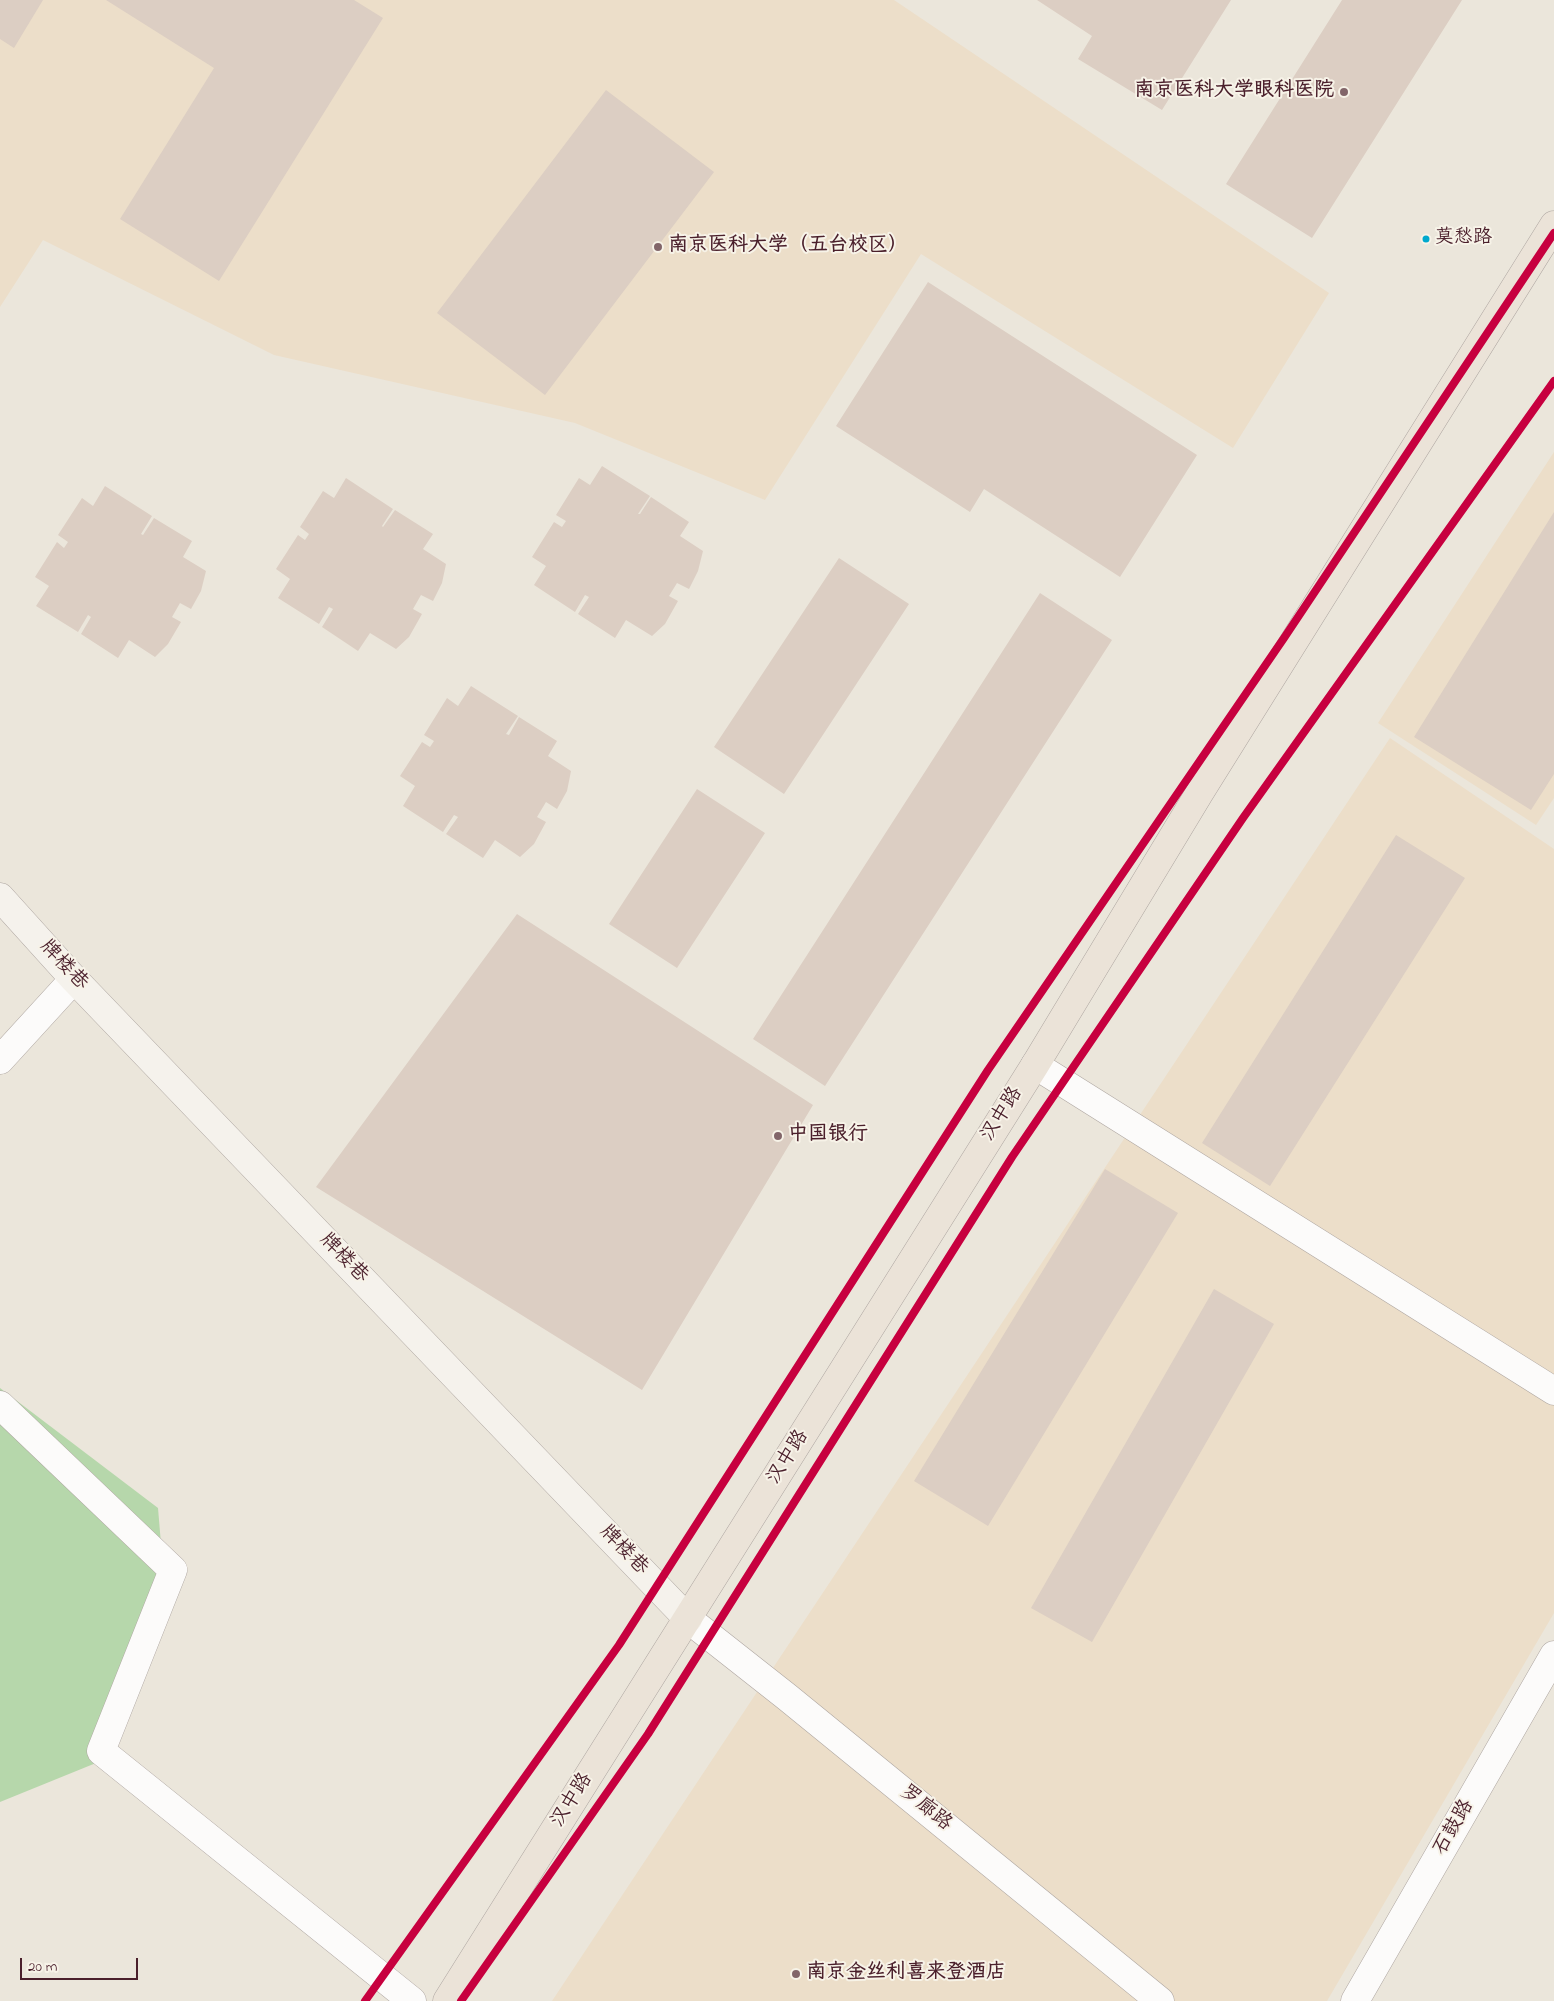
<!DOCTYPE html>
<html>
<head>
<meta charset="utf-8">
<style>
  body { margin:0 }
  #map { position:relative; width:1554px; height:2001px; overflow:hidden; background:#ebe6db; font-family:"Indie Flower",sans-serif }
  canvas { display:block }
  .scale { position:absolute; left:20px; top:1958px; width:118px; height:22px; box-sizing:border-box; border:2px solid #4a1f2b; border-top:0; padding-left:6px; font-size:15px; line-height:18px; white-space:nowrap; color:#4a1f2b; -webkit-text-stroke:4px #f7f3e8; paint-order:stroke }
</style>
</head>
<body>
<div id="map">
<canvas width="1554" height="2001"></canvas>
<div class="scale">20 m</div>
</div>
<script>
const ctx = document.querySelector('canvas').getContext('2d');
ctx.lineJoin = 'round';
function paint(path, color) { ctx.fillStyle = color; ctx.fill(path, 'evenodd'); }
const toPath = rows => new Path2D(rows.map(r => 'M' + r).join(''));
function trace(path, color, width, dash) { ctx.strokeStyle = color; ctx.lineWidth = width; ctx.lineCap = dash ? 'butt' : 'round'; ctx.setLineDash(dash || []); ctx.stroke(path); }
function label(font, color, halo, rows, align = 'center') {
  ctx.font = font + ' "Indie Flower","LXGW WenKai TC",sans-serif'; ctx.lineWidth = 4; ctx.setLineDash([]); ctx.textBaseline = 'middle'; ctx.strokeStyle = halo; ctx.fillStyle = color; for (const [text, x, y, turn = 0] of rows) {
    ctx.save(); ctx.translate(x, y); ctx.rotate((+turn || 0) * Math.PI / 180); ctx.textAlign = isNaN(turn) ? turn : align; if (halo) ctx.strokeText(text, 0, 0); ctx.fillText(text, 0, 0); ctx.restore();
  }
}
paint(toPath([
  [0,0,894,0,1329,293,1233,448,921,254,765,500,575,423,274,355,43,240,0,307],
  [1554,452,1554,798,1536,825,1378,723],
  [1390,738,1554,849,1554,1613,1327,2001,552,2001]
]), '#ecdec9');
paint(toPath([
  [0,1388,158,1508,167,1616,96,1763,0,1802]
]), '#b6d7ab');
paint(toPath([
  [0,0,43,0,14,48,0,39],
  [106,0,354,0,383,18,219,281,120,219,214,68],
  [1037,0,1231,0,1162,110,1078,59,1092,36],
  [1342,0,1462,0,1312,238,1226,184],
  [606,90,714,172,545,395,437,313],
  [928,282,1197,455,1120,577,984,489,970,512,836,426],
  [602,466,650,496,638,514,640,514,651,497,689,522,680,536,703,551,698,571,689,589,677,583,669,596,678,601,665,624,652,636,626,620,615,638,578,614,589,597,585,595,575,612,534,585,546,566,532,557,554,522,562,527,566,521,556,515,579,478,590,485],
  [346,478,393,509,382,526,383,527,395,510,433,534,423,549,446,564,442,583,433,601,421,595,413,609,422,614,409,637,396,649,370,633,358,651,322,627,333,609,329,607,319,624,278,598,290,579,276,569,298,535,305,540,309,534,300,527,323,491,334,498],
  [105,486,152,516,141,534,143,535,154,518,192,541,183,557,206,571,201,591,191,609,180,603,172,617,181,622,168,644,155,657,129,640,118,658,81,634,91,617,88,615,78,632,36,606,49,586,35,577,57,542,64,548,68,542,58,535,82,498,93,506],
  [1554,512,1554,774,1531,810,1414,737],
  [839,558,909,604,784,794,714,747],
  [1040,593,1112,640,825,1086,753,1039],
  [471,686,518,716,506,734,509,735,519,717,557,741,548,756,571,771,567,791,557,809,546,802,537,817,546,822,534,844,520,857,495,840,483,858,446,834,458,817,454,815,443,832,403,806,415,786,400,776,422,742,430,747,434,741,424,735,447,698,458,706],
  [697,789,765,833,677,968,609,924],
  [1396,835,1465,878,1270,1186,1202,1143],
  [517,914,813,1105,642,1390,316,1187],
  [1105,1169,1178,1213,988,1526,914,1481],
  [1214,1289,1274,1324,1092,1642,1031,1608]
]), '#dccec3');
const street = toPath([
  [0,1060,74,979],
  [1035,1065,1554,1391],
  [0,1405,173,1570,101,1751,412,2001],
  [688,1619,787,1697,1160,2001],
  [1355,2001,1554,1655]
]);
const secondary = toPath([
  [0,897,74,979,688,1619]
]);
const primary = toPath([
  [447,2001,1035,1065,1200,792,1554,225]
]);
trace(street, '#ada5a0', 29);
trace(secondary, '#ada5a0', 29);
trace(primary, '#ada5a0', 29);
trace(street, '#fcfbfa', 28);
trace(secondary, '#f5f2ec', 28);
trace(primary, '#ebe3d8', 28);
trace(toPath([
  [365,2001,619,1645,988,1070,1284,638,1554,233],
  [461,2001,648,1734,1012,1157,1243,818,1554,381]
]), '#c7003f', 8);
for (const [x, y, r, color] of [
  [1344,92,5,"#826569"],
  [1426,239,4.5,"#00a9ce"],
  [658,247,5,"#826569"],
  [778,1136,5,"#826569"],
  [796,1974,5,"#826569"]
]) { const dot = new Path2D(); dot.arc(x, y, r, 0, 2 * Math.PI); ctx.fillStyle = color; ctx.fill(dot); trace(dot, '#f7f3e8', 2); }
label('19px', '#4a1f2b', '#f7f3e8', [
  ["莫愁路",1435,239]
], 'left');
label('bold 20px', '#4a1f2b', '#f7f3e8', [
  ["南京医科大学眼科医院",1334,92,"right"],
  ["南京医科大学（五台校区）",668,247],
  ["中国银行",788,1136],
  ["南京金丝利喜来登酒店",806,1974]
], 'left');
label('20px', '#4a1f2b', '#f7f3e8', [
  ["牌楼巷",63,966,47],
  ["汉中路",1003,1115,-58],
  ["牌楼巷",343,1259,46],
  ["汉中路",789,1458,-58],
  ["牌楼巷",623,1551,46],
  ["汉中路",573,1801,-58],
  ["罗廊路",925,1809,39],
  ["石鼓路",1455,1828,-60]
]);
</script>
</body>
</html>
